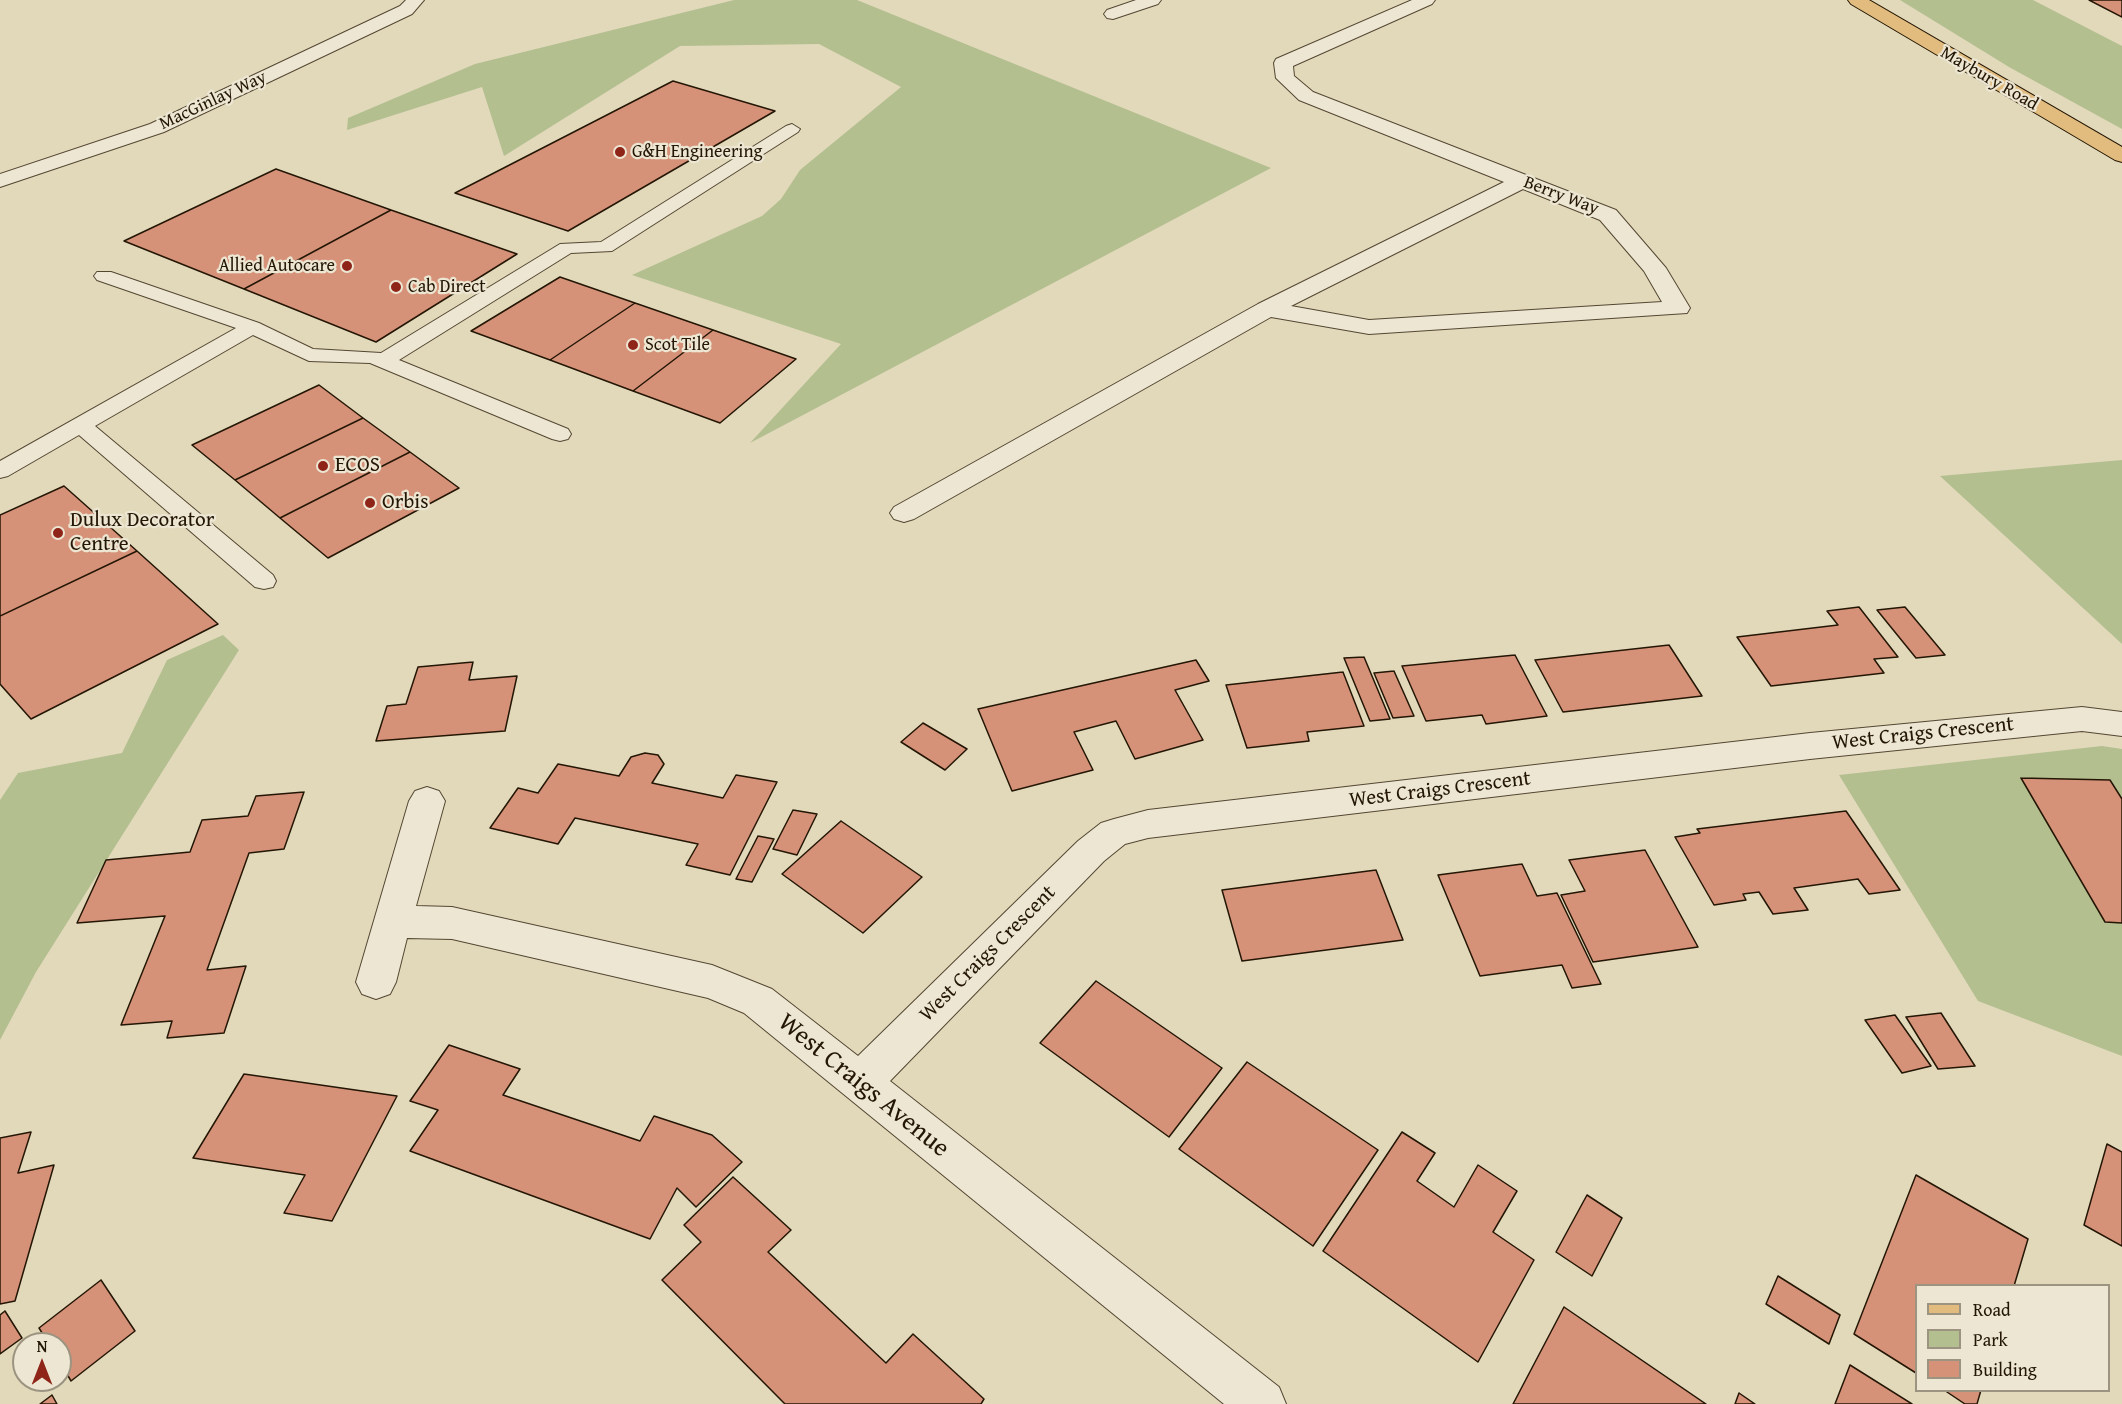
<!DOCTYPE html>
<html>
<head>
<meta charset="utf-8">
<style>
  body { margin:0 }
  #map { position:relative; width:2122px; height:1404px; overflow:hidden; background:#e2d9bb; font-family:"Gentium Book Plus",serif }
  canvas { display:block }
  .legend { position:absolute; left:1915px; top:1284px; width:195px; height:108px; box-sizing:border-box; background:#ece6d3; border:2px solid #9c9380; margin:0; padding:8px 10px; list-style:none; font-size:18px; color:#241604 }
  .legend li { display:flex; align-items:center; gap:12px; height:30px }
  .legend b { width:30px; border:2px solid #9c9380 }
  .north { position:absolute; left:12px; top:1332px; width:60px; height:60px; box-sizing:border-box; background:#ece6d3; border:2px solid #9c9380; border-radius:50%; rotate:0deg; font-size:16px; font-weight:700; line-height:24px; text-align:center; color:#241604 }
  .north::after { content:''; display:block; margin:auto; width:21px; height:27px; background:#8f2418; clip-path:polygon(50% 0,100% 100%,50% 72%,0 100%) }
</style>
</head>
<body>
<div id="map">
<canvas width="2122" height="1404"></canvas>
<ul class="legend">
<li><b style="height:8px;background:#e1bc7e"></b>Road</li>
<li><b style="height:16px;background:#b4bf90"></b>Park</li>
<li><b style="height:16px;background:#d69279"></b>Building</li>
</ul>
<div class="north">N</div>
</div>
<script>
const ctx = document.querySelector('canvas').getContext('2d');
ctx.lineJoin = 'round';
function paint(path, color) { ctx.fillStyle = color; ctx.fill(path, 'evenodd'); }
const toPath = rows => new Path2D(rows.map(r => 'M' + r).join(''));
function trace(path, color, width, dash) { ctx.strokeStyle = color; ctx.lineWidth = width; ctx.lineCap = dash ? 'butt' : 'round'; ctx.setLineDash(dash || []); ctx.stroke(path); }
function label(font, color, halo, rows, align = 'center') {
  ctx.font = font + ' "Gentium Book Plus",serif'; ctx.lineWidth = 4.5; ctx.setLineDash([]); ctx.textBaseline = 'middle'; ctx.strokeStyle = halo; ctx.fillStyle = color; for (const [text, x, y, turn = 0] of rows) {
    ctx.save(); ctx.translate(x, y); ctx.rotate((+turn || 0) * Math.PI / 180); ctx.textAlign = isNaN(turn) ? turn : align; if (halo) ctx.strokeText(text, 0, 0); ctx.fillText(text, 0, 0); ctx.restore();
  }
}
paint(toPath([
  [734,0,857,0,1271,168,750,443,841,344,632,275,762,216,781,199,800,170,901,87,819,44,680,46,504,156,482,87,347,130,348,118,475,64],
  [1900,0,2033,0,2122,46,2122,129,2009,67],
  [2122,460,2122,644,1940,476],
  [223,635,239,650,36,972,0,1040,0,800,18,773,122,753,167,660],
  [2102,746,2122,749,2122,1056,1978,1001,1839,775]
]), '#b4bf90');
const building = toPath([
  [2089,0,2122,0,2122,17,2089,0],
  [673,81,775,111,568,231,455,193,673,81],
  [276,169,391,210,244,289,124,241,276,169],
  [391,210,517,254,376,342,244,289,391,210],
  [560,277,635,303,550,360,471,331,560,277],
  [635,303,713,330,633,391,550,360,635,303],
  [713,330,796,359,720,423,633,391,713,330],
  [319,385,363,418,235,480,192,445,319,385],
  [363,418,410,452,280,518,235,480,363,418],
  [410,452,459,488,328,558,280,518,410,452],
  [64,486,137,551,0,616,0,515,64,486],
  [137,551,218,624,31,719,0,684,0,616,137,551],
  [1859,607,1898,657,1874,659,1884,673,1771,686,1737,637,1838,625,1827,611,1859,607],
  [1905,607,1945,655,1916,658,1877,610,1905,607],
  [1669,645,1702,696,1563,712,1535,660,1669,645],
  [1515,655,1547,716,1486,724,1482,715,1426,721,1402,666,1515,655],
  [1364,657,1390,719,1370,721,1344,658,1364,657],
  [1196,660,1209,681,1175,690,1203,740,1135,759,1116,721,1074,732,1093,770,1012,791,978,709,1196,660],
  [473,662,469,680,517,676,505,731,376,741,387,706,406,704,418,667,473,662],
  [1394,671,1414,716,1393,718,1374,673,1394,671],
  [1343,672,1364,726,1307,732,1309,741,1247,748,1226,685,1343,672],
  [923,723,967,749,945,770,901,742,923,723],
  [645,753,658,755,664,764,652,783,723,798,736,775,777,782,730,875,686,865,698,844,575,818,558,844,490,828,518,788,538,793,558,764,619,776,631,757,645,753],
  [2021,778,2110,780,2122,799,2122,923,2105,922,2021,778],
  [304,792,284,849,249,853,207,970,246,966,224,1033,167,1038,172,1021,121,1025,165,916,77,923,106,860,190,852,202,820,248,816,256,796,304,792],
  [793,810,817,814,797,855,773,849,793,810],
  [1846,811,1900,890,1869,894,1858,879,1794,888,1808,910,1773,914,1759,892,1743,894,1746,900,1714,905,1675,837,1700,833,1697,829,1846,811],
  [841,821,922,877,863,933,782,874,841,821],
  [758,836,774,839,752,882,736,879,758,836],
  [1645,850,1698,947,1593,962,1561,895,1585,891,1569,860,1645,850],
  [1522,864,1537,896,1557,893,1601,984,1572,988,1562,965,1480,976,1438,875,1522,864],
  [1376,870,1403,940,1242,961,1222,890,1376,870],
  [1096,981,1222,1068,1169,1137,1040,1043,1096,981],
  [1941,1013,1975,1066,1938,1069,1906,1017,1941,1013],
  [1895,1015,1931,1066,1902,1073,1865,1020,1895,1015],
  [449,1045,520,1069,503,1095,640,1141,654,1116,712,1135,742,1162,696,1207,677,1188,650,1239,410,1151,438,1110,410,1101,449,1045],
  [1247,1062,1378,1150,1313,1246,1179,1149,1247,1062],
  [244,1074,397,1096,332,1221,284,1213,305,1175,193,1158,244,1074],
  [31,1132,18,1173,54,1165,15,1301,0,1304,0,1138,31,1132],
  [1402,1132,1435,1153,1417,1181,1454,1207,1478,1165,1517,1191,1493,1232,1534,1260,1478,1362,1323,1251,1402,1132],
  [2107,1144,2122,1152,2122,1246,2084,1225,2107,1144],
  [1916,1175,2028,1239,2014,1286,1916,1286,1916,1373,1854,1334,1916,1175],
  [733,1177,791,1230,768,1252,886,1363,913,1334,984,1399,981,1404,785,1404,662,1280,701,1242,684,1225,733,1177],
  [1587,1195,1622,1218,1592,1276,1556,1252,1587,1195],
  [1778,1276,1840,1315,1829,1344,1766,1304,1778,1276],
  [101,1280,135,1331,71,1381,60,1362,60,1344,49,1344,39,1328,101,1280],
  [1564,1307,1706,1404,1513,1404,1564,1307],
  [5,1311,22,1338,0,1354,0,1315,5,1311],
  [1850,1365,1912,1404,1835,1404,1850,1365],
  [1944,1390,1981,1390,1977,1404,1965,1404,1944,1390],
  [1739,1393,1755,1404,1735,1404,1739,1393],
  [52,1395,57,1404,40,1404,52,1395]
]);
paint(building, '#d69279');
trace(building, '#241604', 1.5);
const service = toPath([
  [792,124,800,129,798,132,612,251,571,253,399,360,568,429,571,434,568,439,560,441,552,439,370,363,309,361,253,335,95,426,273,575,276,581,273,587,264,589,255,587,79,435,8,476,0,478,0,461,236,328,97,280,94,276,97,272,111,272,259,323,313,349,381,353,560,244,601,242,786,126,792,124]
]);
const minor = toPath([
  [406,0,424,0,412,14,164,132,0,187,0,174,150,124,400,6,406,0],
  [1136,0,1161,0,1158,4,1113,19,1107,18,1104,14,1107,10,1136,0],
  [1412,0,1435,0,1432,4,1293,66,1294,76,1313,92,1616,210,1666,268,1690,308,1687,313,1369,334,1271,317,914,519,904,522,894,519,890,513,894,507,1258,304,1504,182,1299,100,1276,78,1274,63,1276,59,1412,0],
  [1523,189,1600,220,1644,271,1662,302,1369,320,1291,306,1523,189],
  [2082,707,2122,712,2122,736,2082,731,1810,759,1148,838,1125,844,1104,861,890,1081,1279,1387,1286,1404,1224,1404,744,1013,708,998,452,939,407,938,396,982,390,994,376,999,362,994,356,982,409,801,415,791,427,787,439,791,445,801,416,906,452,907,712,965,772,989,858,1056,1078,841,1101,823,1114,819,1148,810,1810,733,2082,707]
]);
const primary = toPath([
  [1848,0,1869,0,2122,147,2122,162,2115,160,1851,4,1848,0]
]);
trace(service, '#544732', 2);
trace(minor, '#544732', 2);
trace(primary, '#241604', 2);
paint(service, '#ece6d3');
paint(minor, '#ece6d3');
paint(primary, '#e1bc7e');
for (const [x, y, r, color] of [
  [620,152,6,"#8f2418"],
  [347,266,6,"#8f2418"],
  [396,287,6,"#8f2418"],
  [633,345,6,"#8f2418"],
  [323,466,6,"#8f2418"],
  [370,503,6,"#8f2418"],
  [58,533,6,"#8f2418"]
]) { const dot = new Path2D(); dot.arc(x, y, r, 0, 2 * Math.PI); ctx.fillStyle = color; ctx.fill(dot); trace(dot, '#ece6d3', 2); }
label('18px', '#241604', '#ece6d3', [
  ["Maybury Road",1989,79,30],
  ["MacGinlay Way",213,101,-25],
  ["Berry Way",1561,196,21]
]);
label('18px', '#241604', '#ece6d3', [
  ["G&H Engineering",632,152],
  ["Allied Autocare",335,266,"right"],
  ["Cab Direct",408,287],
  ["Scot Tile",645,345]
], 'left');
label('21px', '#241604', '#ece6d3', [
  ["ECOS",335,466],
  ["Orbis",382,503],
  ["Dulux Decorator",70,521],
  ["Centre",70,545]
], 'left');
label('21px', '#241604', '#ece6d3', [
  ["West Craigs Crescent",1923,734,-6],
  ["West Craigs Crescent",1440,790,-7],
  ["West Craigs Crescent",988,954,-45]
]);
label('26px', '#241604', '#ece6d3', [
  ["West Craigs Avenue",863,1086,39]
]);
</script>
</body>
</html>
